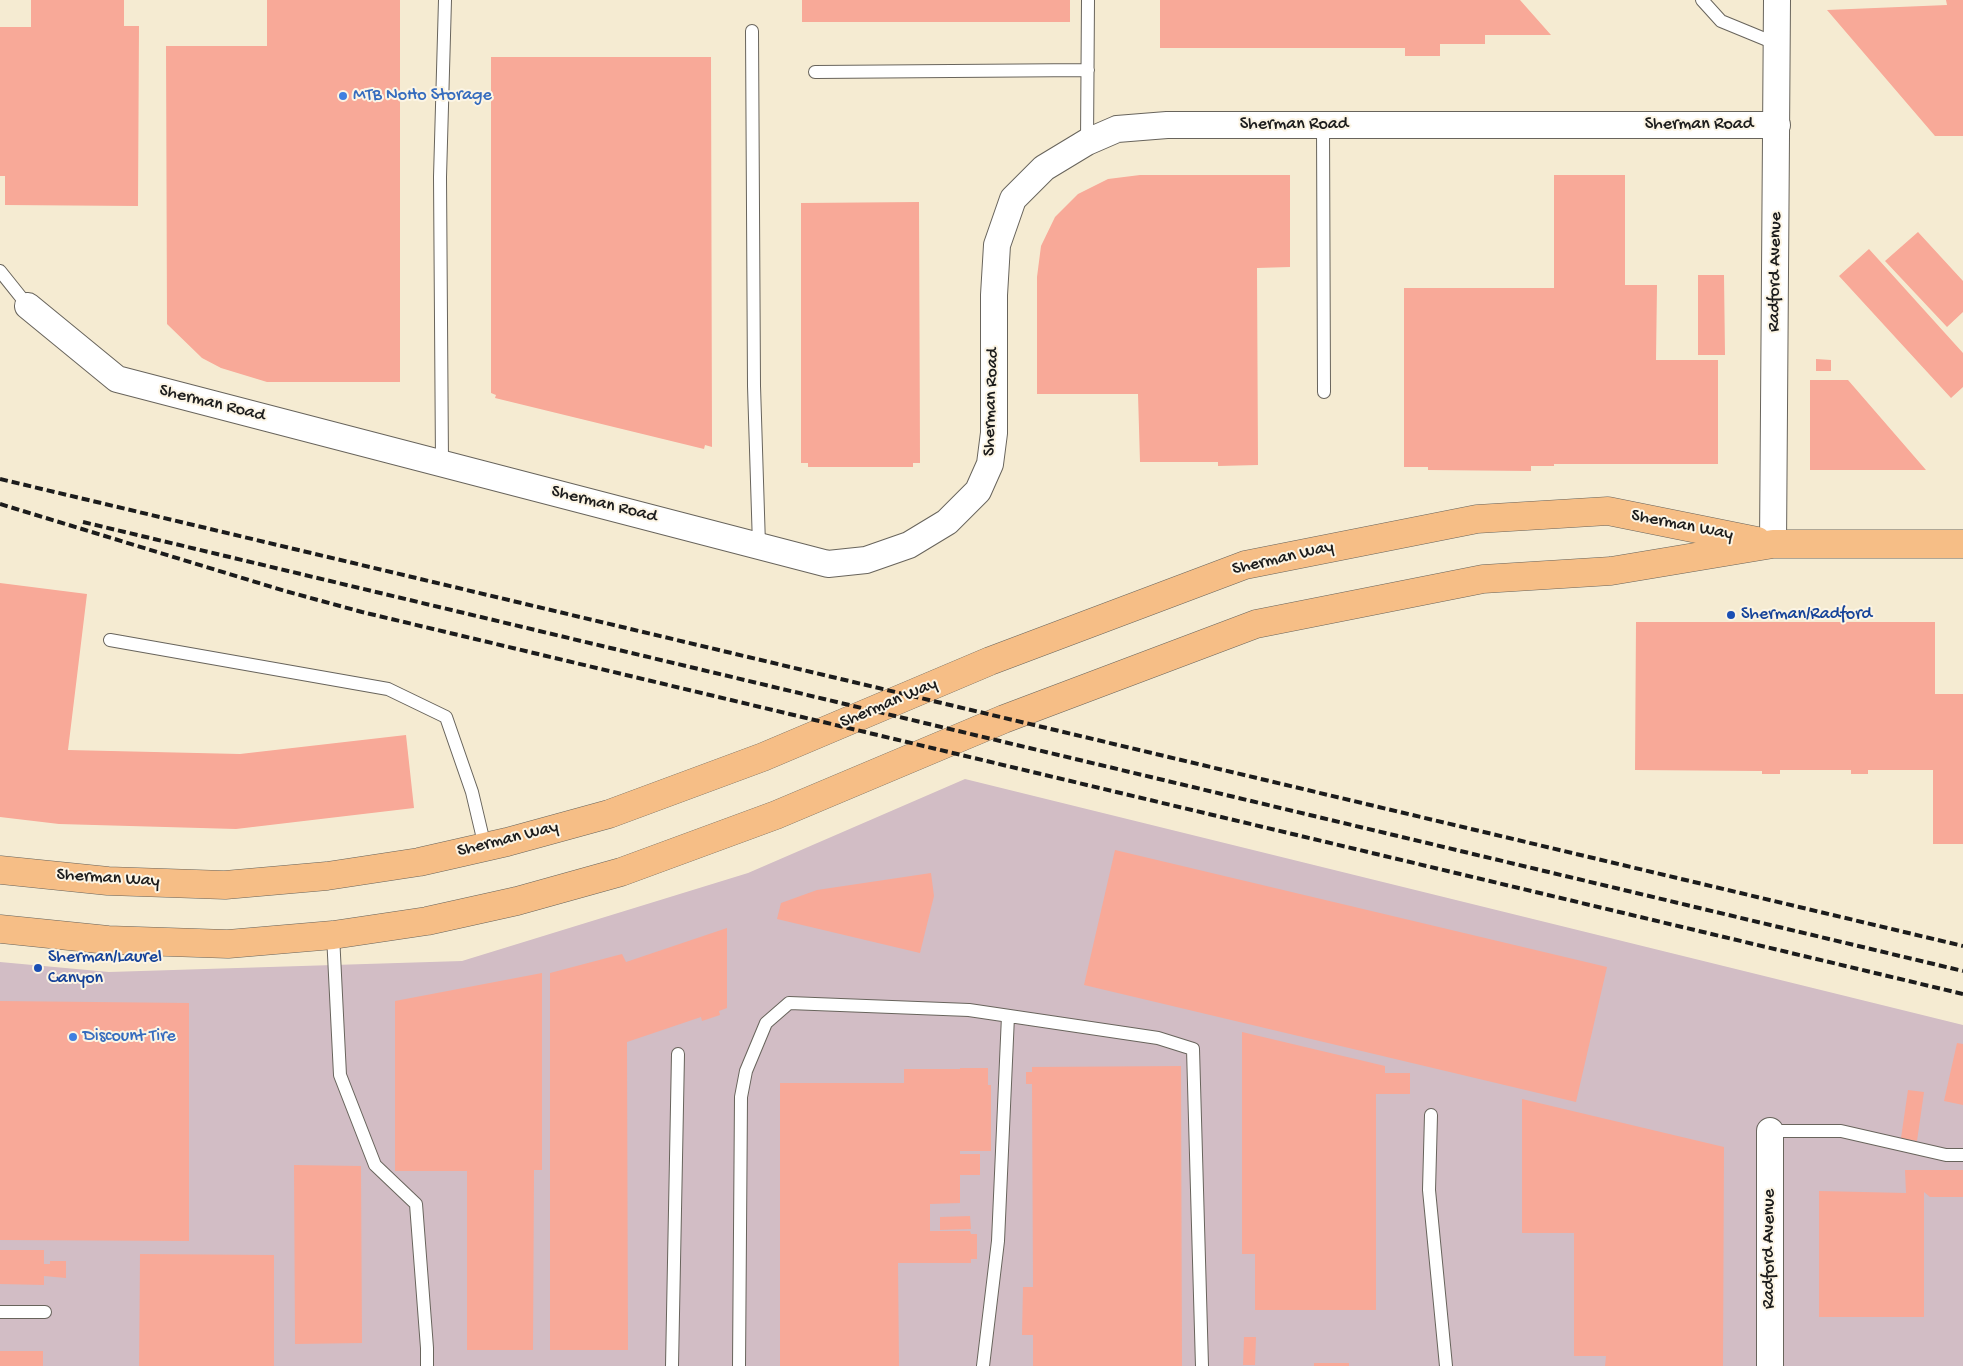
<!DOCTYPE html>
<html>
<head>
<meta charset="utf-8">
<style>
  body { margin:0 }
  canvas { display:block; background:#f5ebd2 }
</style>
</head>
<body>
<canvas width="1963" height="1366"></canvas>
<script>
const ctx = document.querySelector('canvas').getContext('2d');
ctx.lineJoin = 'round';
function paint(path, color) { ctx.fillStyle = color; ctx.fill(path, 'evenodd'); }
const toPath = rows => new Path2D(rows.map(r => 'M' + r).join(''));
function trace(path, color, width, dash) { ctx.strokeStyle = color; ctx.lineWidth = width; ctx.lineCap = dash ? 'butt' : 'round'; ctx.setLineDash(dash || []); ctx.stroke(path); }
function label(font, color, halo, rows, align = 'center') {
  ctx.font = font + ' "Gochi Hand",sans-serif'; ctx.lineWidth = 4; ctx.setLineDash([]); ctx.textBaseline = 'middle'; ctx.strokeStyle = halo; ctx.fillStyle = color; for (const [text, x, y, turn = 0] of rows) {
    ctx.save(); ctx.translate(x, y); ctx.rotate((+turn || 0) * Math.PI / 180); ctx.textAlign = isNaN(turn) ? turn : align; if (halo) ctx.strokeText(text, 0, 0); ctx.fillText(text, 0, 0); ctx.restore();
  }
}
paint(toPath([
  [965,779,1963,1025,1963,1366,0,1366,0,962,109,972,462,961,748,873]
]), '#d2bdc5');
paint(toPath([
  [31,0,124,0,124,26,139,26,138,206,5,205,5,176,0,176,0,27,31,27],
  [267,0,400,0,400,382,267,382,221,368,202,358,167,324,166,46,267,46],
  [802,0,1070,0,1070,22,802,22],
  [1160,0,1520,0,1551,35,1485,35,1485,44,1440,44,1440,56,1405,56,1405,48,1160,48],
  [1946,0,1963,0,1963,136,1935,136,1827,10,1947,5],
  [491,57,711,57,712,447,705,445,704,449,495,398,496,395,491,393],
  [1140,175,1290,175,1290,267,1257,268,1258,465,1218,466,1218,462,1140,462,1138,394,1037,394,1037,277,1041,246,1055,217,1078,194,1108,179],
  [1554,175,1625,175,1625,285,1657,285,1656,360,1718,360,1718,464,1554,464,1554,466,1531,466,1531,471,1428,470,1428,467,1404,467,1404,288,1554,288],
  [919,202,920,463,913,463,913,467,808,467,808,463,801,463,801,203],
  [1918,232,1963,281,1963,312,1947,327,1885,261],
  [1869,249,1963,353,1963,387,1951,398,1839,276],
  [1698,275,1724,275,1725,355,1698,355],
  [1816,359,1831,360,1831,371,1816,371],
  [1810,380,1848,380,1926,470,1810,470],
  [0,583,87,594,68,750,240,754,406,735,414,808,236,829,59,824,0,817],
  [1636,622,1935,622,1935,694,1963,694,1963,844,1933,844,1933,770,1868,770,1868,774,1851,774,1851,770,1780,770,1780,774,1762,774,1762,771,1635,770],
  [1115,850,1607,967,1576,1102,1084,985],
  [931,873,934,896,920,953,777,919,781,903,817,890],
  [727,928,727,1008,719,1011,720,1015,702,1021,701,1017,627,1042,628,1350,550,1350,550,973,622,954,626,962],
  [542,973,542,1170,534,1170,533,1350,467,1350,467,1171,395,1171,395,1001],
  [0,1001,189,1003,189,1241,0,1240],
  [1242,1032,1385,1066,1385,1073,1410,1073,1410,1094,1376,1094,1376,1310,1255,1310,1255,1254,1242,1254],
  [1957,1043,1963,1044,1963,1105,1944,1101],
  [1181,1066,1182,1366,1033,1366,1033,1335,1022,1335,1023,1287,1033,1287,1032,1084,1026,1084,1026,1072,1032,1072,1032,1067],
  [960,1068,988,1068,988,1085,991,1085,991,1151,960,1151,960,1154,980,1154,980,1175,960,1175,960,1203,930,1204,930,1231,970,1231,971,1234,977,1234,977,1259,971,1259,971,1263,898,1263,899,1366,780,1366,780,1083,904,1083,904,1069,960,1069],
  [1908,1090,1924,1092,1917,1141,1901,1138],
  [1522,1099,1724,1147,1723,1366,1605,1366,1606,1356,1574,1356,1574,1233,1522,1233],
  [294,1165,361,1166,362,1343,295,1344],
  [1905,1170,1963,1170,1963,1197,1930,1197,1924,1192,1924,1317,1819,1317,1819,1191,1906,1193],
  [970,1216,971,1229,940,1230,940,1217],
  [0,1250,44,1250,44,1264,50,1264,50,1261,66,1261,66,1278,44,1276,44,1285,0,1284],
  [140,1254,274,1255,274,1366,139,1366],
  [1244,1337,1256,1337,1255,1365,1243,1365],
  [0,1351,43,1351,43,1366,0,1366],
  [1314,1363,1349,1363,1349,1366,1314,1366]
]), '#f8a998');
const lane = toPath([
  [1702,0,1721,21,1777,44],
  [752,31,754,386,759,545],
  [815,72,1088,70],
  [1323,125,1324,392],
  [1087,142,1088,0],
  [0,271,28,306],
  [442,463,440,177,445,0],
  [110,640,388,689,446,717,472,792,485,847],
  [333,935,340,1075,375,1165,416,1204,427,1348,427,1366],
  [1431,1115,1429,1190,1446,1366],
  [1770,1131,1841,1131,1946,1155,1963,1155],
  [0,1312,45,1312],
  [672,1366,678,1054],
  [739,1366,741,1097,746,1071,766,1023,789,1003,969,1010,1158,1038,1193,1049,1202,1366],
  [983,1366,998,1241,1008,1016]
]);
const street = toPath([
  [28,306,117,379,828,564,866,560,909,545,947,522,978,491,990,464,994,433,994,295,997,245,1013,199,1044,168,1087,142,1117,129,1167,125,1777,125],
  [1773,544,1777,0],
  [1770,1131,1770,1366]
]);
const primary = toPath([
  [0,870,108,881,225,885,327,876,419,862,507,842,609,814,763,757,990,661,1245,565,1477,519,1608,511,1757,541],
  [0,929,108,940,228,944,333,935,427,921,517,901,621,872,776,815,1004,719,1256,624,1483,579,1611,571,1773,544,1963,544]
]);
trace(lane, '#68645c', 14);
trace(street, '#68645c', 28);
trace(primary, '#68645c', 29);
trace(lane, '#fff', 12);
trace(street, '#fff', 26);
trace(primary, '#f6be86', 28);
trace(toPath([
  [0,479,1963,946],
  [0,504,285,591,362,612,1963,994],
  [83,522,1963,971]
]), '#1c1c1c', 4, [8, 4]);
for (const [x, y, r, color] of [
  [343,96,5,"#3f7fe0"],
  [1731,615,5,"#1a4fb4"],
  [38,968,5,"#1a4fb4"],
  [73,1037,5,"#3f7fe0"]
]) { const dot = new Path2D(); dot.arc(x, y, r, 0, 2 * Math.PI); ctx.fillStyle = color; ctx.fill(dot); trace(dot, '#fcf5e5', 2); }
label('18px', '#366cbe', '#fcf5e5', [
  ["MTB NoHo Storage",353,96],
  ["Discount Tire",83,1037]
], 'left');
label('18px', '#1c1c1c', '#fcf5e5', [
  ["Sherman Road",1294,125],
  ["Sherman Road",1699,125],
  ["Radford Avenue",1776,272,-89],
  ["Sherman Road",992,402,-88],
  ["Sherman Road",212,404,14],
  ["Sherman Road",604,505,14],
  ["Sherman Way",1682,526,11],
  ["Sherman Way",1283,559,-13],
  ["Sherman Way",889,704,-23],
  ["Sherman Way",508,840,-14],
  ["Sherman Way",108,879,4],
  ["Radford Avenue",1770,1249,-90]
]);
label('18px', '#164399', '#fcf5e5', [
  ["Sherman/Radford",1741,615],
  ["Sherman/Laurel",48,958],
  ["Canyon",48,979]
], 'left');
</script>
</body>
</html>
